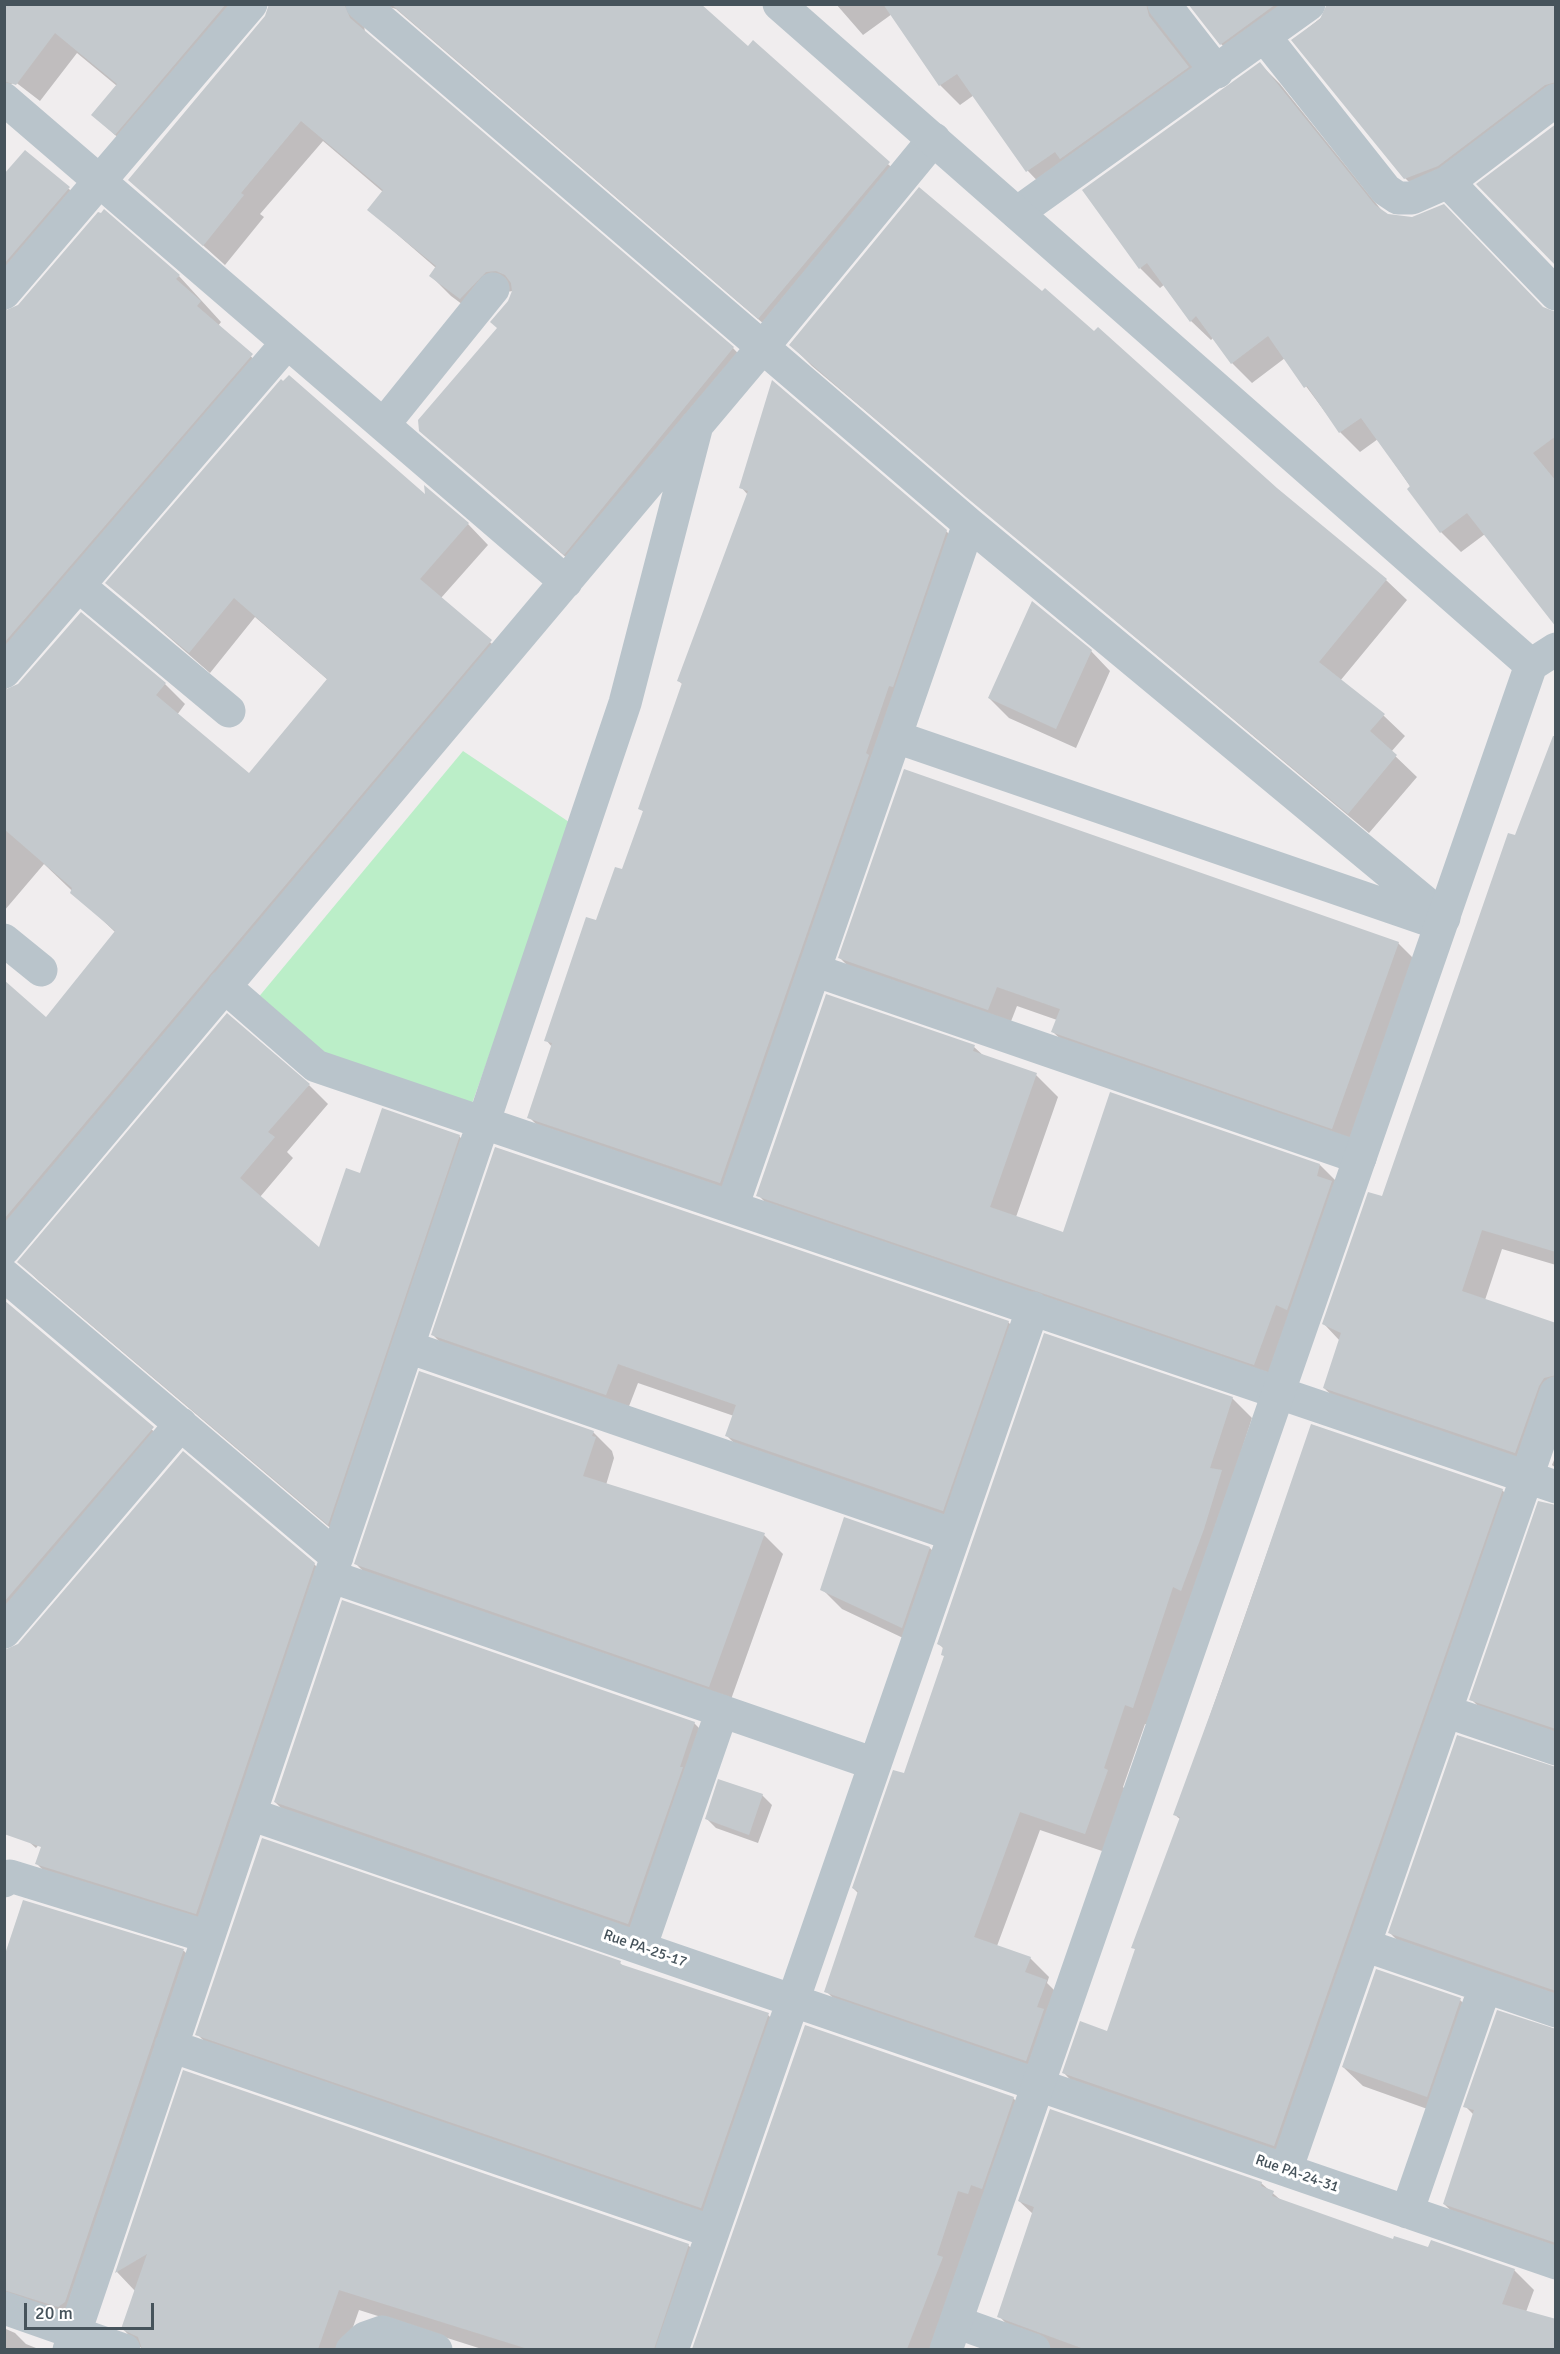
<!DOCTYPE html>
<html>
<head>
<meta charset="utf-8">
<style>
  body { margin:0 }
  #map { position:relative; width:1560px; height:2354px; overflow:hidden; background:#f0edee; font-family:Signika,sans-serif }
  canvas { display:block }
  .frame { position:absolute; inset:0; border:6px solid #46535b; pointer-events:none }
  .scale { position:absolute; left:24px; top:2303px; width:130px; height:27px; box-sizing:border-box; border:3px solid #46535b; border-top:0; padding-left:8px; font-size:18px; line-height:21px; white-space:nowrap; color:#46535b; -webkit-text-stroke:4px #fff; paint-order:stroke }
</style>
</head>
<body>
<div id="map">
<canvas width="1560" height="2354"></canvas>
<div class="frame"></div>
<div class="scale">20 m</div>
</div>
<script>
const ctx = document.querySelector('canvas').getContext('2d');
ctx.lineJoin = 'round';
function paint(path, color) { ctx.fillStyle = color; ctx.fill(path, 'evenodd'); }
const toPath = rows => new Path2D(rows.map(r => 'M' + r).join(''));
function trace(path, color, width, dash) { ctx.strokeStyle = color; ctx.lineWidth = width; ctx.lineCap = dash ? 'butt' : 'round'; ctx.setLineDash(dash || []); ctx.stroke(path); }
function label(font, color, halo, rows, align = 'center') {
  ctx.font = font + ' Signika,sans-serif'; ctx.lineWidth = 6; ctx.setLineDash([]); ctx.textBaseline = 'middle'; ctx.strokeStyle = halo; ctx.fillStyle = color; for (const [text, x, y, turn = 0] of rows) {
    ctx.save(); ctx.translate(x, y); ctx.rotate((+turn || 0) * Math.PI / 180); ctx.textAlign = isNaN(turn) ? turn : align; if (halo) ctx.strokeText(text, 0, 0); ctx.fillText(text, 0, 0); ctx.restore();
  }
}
paint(toPath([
  [463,751,572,824,469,1112,324,1055,257,999]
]), '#bbeec8');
paint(toPath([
  [4,4,344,4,364,24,365,33,733,348,753,369,585,574,420,430,498,328,513,291,506,292,482,319,451,296,431,276,436,268,369,210,383,192,323,141,260,214,264,217,225,265,130,180,267,17,271,6,266,6,136,154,93,115,117,86,77,53,40,101,14,81,4,93],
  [377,4,700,4,748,48,753,43,909,183,779,337,396,9],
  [836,4,1556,4,1556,112,1425,198,1405,178,1293,40,1327,13,1329,5,1318,8,1241,64,1221,44,1191,6,1182,5,1208,87,1047,191,1028,171,974,95,960,105,940,85,892,14,863,35],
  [1260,64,1280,84,1383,212,1543,309,1556,314,1556,624,1485,534,1461,552,1441,532,1378,439,1360,452,1340,432,1285,358,1252,383,1232,363,1214,337,1211,340,1191,321,1165,284,1160,288,1140,268],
  [4,176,69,189,89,209,10,301,6,312,179,276,221,322,218,326,272,376,10,680,6,691,165,684,185,704,177,715,249,775,328,680,255,617,210,673,107,583,427,498,468,524,488,545,441,598,511,661,10,1258,6,1303,173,1448,10,1640,5,1652,314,1564,335,1585,217,1933,57,1884,37,1864,45,1837,36,1848,4,1820,4,982,46,1019,115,932,44,864,4,911],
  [791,345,1276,489,1386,580,1407,600,1340,681,1384,716,1405,736,1391,752,1417,777,1369,833,812,366],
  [741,487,946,531,967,552,741,1204,550,1138,529,1117,552,1047,546,1040,597,922,623,871,644,812,640,808,683,685,679,681,748,495],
  [1091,651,1110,671,1076,748,1009,718,989,698],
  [1556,740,1556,1265,1502,1249,1485,1300,1556,1324,1556,1419,1535,1472,1345,1408,1324,1388,1340,1341,1324,1324,1383,1198,1515,837],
  [1398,943,1418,963,1352,1147,1073,1051,1053,1032,1057,1020,1017,1006,1008,1029,860,978,840,958],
  [974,1047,984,1056,1036,1075,1058,1097,1016,1217,1064,1234,1320,1165,1342,1187,1276,1386,780,1217,758,1195],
  [309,1085,328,1104,287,1152,293,1158,260,1197,320,1250,361,1175,459,1136,478,1156,348,1543,39,1281,19,1262],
  [1008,1322,1028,1342,962,1530,747,1456,727,1436,734,1416,638,1383,626,1414,453,1355,433,1335],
  [1232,1398,1252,1418,1153,1726,1145,1724,1123,1787,1127,1791,1105,1852,1040,1830,997,1946,1030,1958,1049,1977,1047,1983,1065,2001,1046,2080,846,2011,826,1991,858,1893,853,1888,905,1775,945,1657,944,1649,938,1643],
  [1312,1425,1502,1490,1522,1510,1294,2165,1083,2093,1064,2073,1108,2033,1136,1950,1133,1947,1181,1820,1175,1815],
  [593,1432,612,1451,614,1458,606,1485,764,1535,783,1554,729,1705,375,1583,356,1564],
  [1556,1455,1556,1468,1552,1465],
  [1556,1506,1556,1741,1491,1719,1471,1699],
  [930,1548,949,1568,922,1647,842,1609,822,1589],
  [694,1723,714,1743,648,1943,295,1822,275,1802],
  [1556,1769,1556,2003,1410,1953,1390,1933],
  [762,1795,772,1805,758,1843,716,1828,706,1818],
  [24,1902,184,1951,204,1971,86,2323,6,2324,6,2329,15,2333,26,2344,41,2350,4,2350,4,2195],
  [620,1963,625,1968,768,2015,789,2035,722,2228,218,2055,197,2034],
  [1460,2000,1480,2019,1447,2116,1363,2086,1343,2067],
  [806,2026,1013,2098,1034,2119,936,2350,694,2350],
  [1556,2031,1556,2255,1465,2224,1444,2204,1474,2115,1465,2106],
  [184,2072,688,2245,709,2266,680,2350,485,2350,359,2310,345,2350,143,2350,123,2329,135,2291,117,2272],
  [1261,2183,1283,2202,1394,2241,1514,2270,1534,2290,1526,2312,1556,2320,1556,2350,1051,2350,1019,2337,999,2316,1033,2214,1019,2201]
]), '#0003');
paint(toPath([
  [4,4,226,4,115,135,91,115,117,84,55,33,16,85,4,81],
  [269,4,344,4,350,18,734,347,564,555,419,431,418,420,497,328,490,322,508,301,512,291,511,283,505,275,496,271,486,272,460,299,429,276,436,266,367,210,383,190,301,121,241,193,244,195,203,246,128,180,265,16],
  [391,4,701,4,748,46,753,40,890,162,758,319],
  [883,4,1146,4,1149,16,1189,67,1060,159,1055,152,1026,172,957,74,939,86],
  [1188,4,1276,4,1220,45],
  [1327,4,1556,4,1556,82,1545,85,1438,166,1404,179,1291,40,1320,19],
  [1260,62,1375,205,1388,214,1412,217,1444,204,1543,307,1556,312,1556,436,1533,453,1556,481,1556,627,1467,513,1440,533,1407,489,1410,486,1361,418,1339,433,1307,386,1304,388,1268,336,1231,364,1196,316,1190,322,1147,263,1139,269,1082,190],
  [1556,124,1556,266,1476,184],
  [25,150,70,187,4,264,4,174],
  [919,187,1042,291,1045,288,1094,331,1098,327,1277,488,1387,579,1319,662,1385,714,1370,731,1397,755,1348,814,966,497,789,345],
  [104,209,180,275,176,279,201,301,197,306,253,354,4,643,4,311,18,305,98,212,101,213],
  [289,375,425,494,424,485,469,523,420,579,492,640,4,1219,4,980,46,1017,115,931,70,893,72,888,4,829,4,690,18,684,81,612,166,683,156,695,249,773,327,679,234,598,189,653,105,583,281,379,283,381],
  [772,380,947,530,893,687,889,686,866,753,869,755,720,1183,527,1118,552,1043,544,1041,586,917,596,920,615,867,622,869,643,811,638,809,682,683,677,681,748,491,739,488],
  [1032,601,1092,650,1056,729,988,698],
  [1553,736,1556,736,1556,1252,1482,1230,1462,1291,1556,1323,1556,1375,1544,1378,1539,1386,1515,1453,1323,1388,1341,1333,1322,1324,1368,1192,1382,1196,1508,833,1515,835],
  [904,769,1399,942,1332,1129,1051,1032,1060,1009,997,987,988,1010,838,958],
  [826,994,975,1045,973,1051,1037,1073,990,1207,1063,1232,1110,1092,1320,1164,1317,1176,1332,1181,1287,1310,1276,1305,1254,1365,756,1196],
  [227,1013,310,1084,268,1132,275,1137,240,1178,319,1247,346,1168,360,1173,382,1108,460,1135,328,1525,17,1262],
  [495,1147,1009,1321,943,1511,725,1436,736,1405,678,1385,618,1364,606,1395,431,1335],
  [4,1300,154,1427,4,1602],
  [1044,1333,1233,1397,1210,1468,1222,1470,1204,1529,1181,1591,1173,1587,1133,1708,1125,1705,1104,1768,1108,1770,1085,1834,1020,1812,974,1937,1031,1957,1025,1972,1047,1980,1037,2007,1044,2009,1026,2061,824,1992,858,1891,852,1888,893,1770,904,1773,944,1656,941,1655,943,1647,937,1644],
  [419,1371,594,1431,592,1436,596,1437,583,1476,765,1533,709,1687,354,1564],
  [1311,1424,1503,1489,1274,2146,1062,2073,1080,2021,1107,2031,1135,1949,1131,1948,1180,1817,1173,1815,1230,1660],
  [183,1451,315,1563,196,1914,35,1864,41,1847,4,1834,4,1650,18,1644],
  [1538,1501,1556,1505,1556,1729,1469,1700],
  [844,1517,930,1547,902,1628,820,1590],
  [342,1600,695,1722,680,1767,683,1767,628,1924,274,1802],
  [1457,1735,1556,1767,1556,1991,1388,1933],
  [718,1779,763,1794,749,1835,705,1819],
  [262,1838,621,1961,620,1964,769,2013,701,2208,195,2035],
  [23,1900,184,1949,65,2302,58,2307,4,2290,4,1957],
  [1376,1969,1461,1998,1427,2097,1342,2067],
  [1497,2010,1556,2029,1556,2243,1443,2204,1474,2110,1463,2107],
  [805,2025,1014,2097,982,2189,971,2185,968,2194,958,2191,937,2255,943,2257,907,2349,692,2349],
  [183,2070,689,2244,654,2349,528,2349,339,2290,318,2349,142,2349,138,2337,121,2329,147,2254,115,2273],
  [1050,2109,1262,2182,1261,2186,1274,2191,1272,2196,1393,2239,1394,2236,1428,2247,1431,2240,1515,2269,1502,2304,1556,2319,1556,2349,1084,2349,997,2317,1034,2207,1018,2201]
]), '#c4c9cd');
trace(toPath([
  [362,4,969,524,1444,918],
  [1164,4,1217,72],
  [1264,36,1386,190,1398,198,1412,198,1448,182,1556,100],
  [4,99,566,582],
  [1448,182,1556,294],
  [1017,213,1309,4],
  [4,293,251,4],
  [384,424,493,289],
  [79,586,229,711],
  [4,672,287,343],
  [896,737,1440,924],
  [4,940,41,970],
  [814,970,1360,1158],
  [224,986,316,1066,1556,1487],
  [732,1207,969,524],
  [4,1249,762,348,934,139],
  [4,1275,337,1557],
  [408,1347,954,1535],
  [330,1576,875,1764],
  [4,1632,181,1424],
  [1445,1711,1556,1749],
  [250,1814,1556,2263],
  [4,1881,10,1876,208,1937],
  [1364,1945,1556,2011],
  [640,1948,722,1711],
  [171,2046,713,2232],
  [1286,2170,1556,1393],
  [1407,2212,1485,1987],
  [4,2308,124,2350],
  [956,2322,1034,2350],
  [69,2350,625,703,697,425],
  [352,2350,365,2338,382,2332,436,2350],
  [672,2350,1033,1308]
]), '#b9c4cb', 33);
trace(toPath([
  [779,4,1531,665],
  [946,2350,1531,665,1556,649]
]), '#b9c4cb', 33);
label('15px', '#46535b', '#fff', [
  ["Rue PA-25-17",645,1949,19],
  ["Rue PA-24-31",1297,2174,19]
]);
</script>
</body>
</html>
